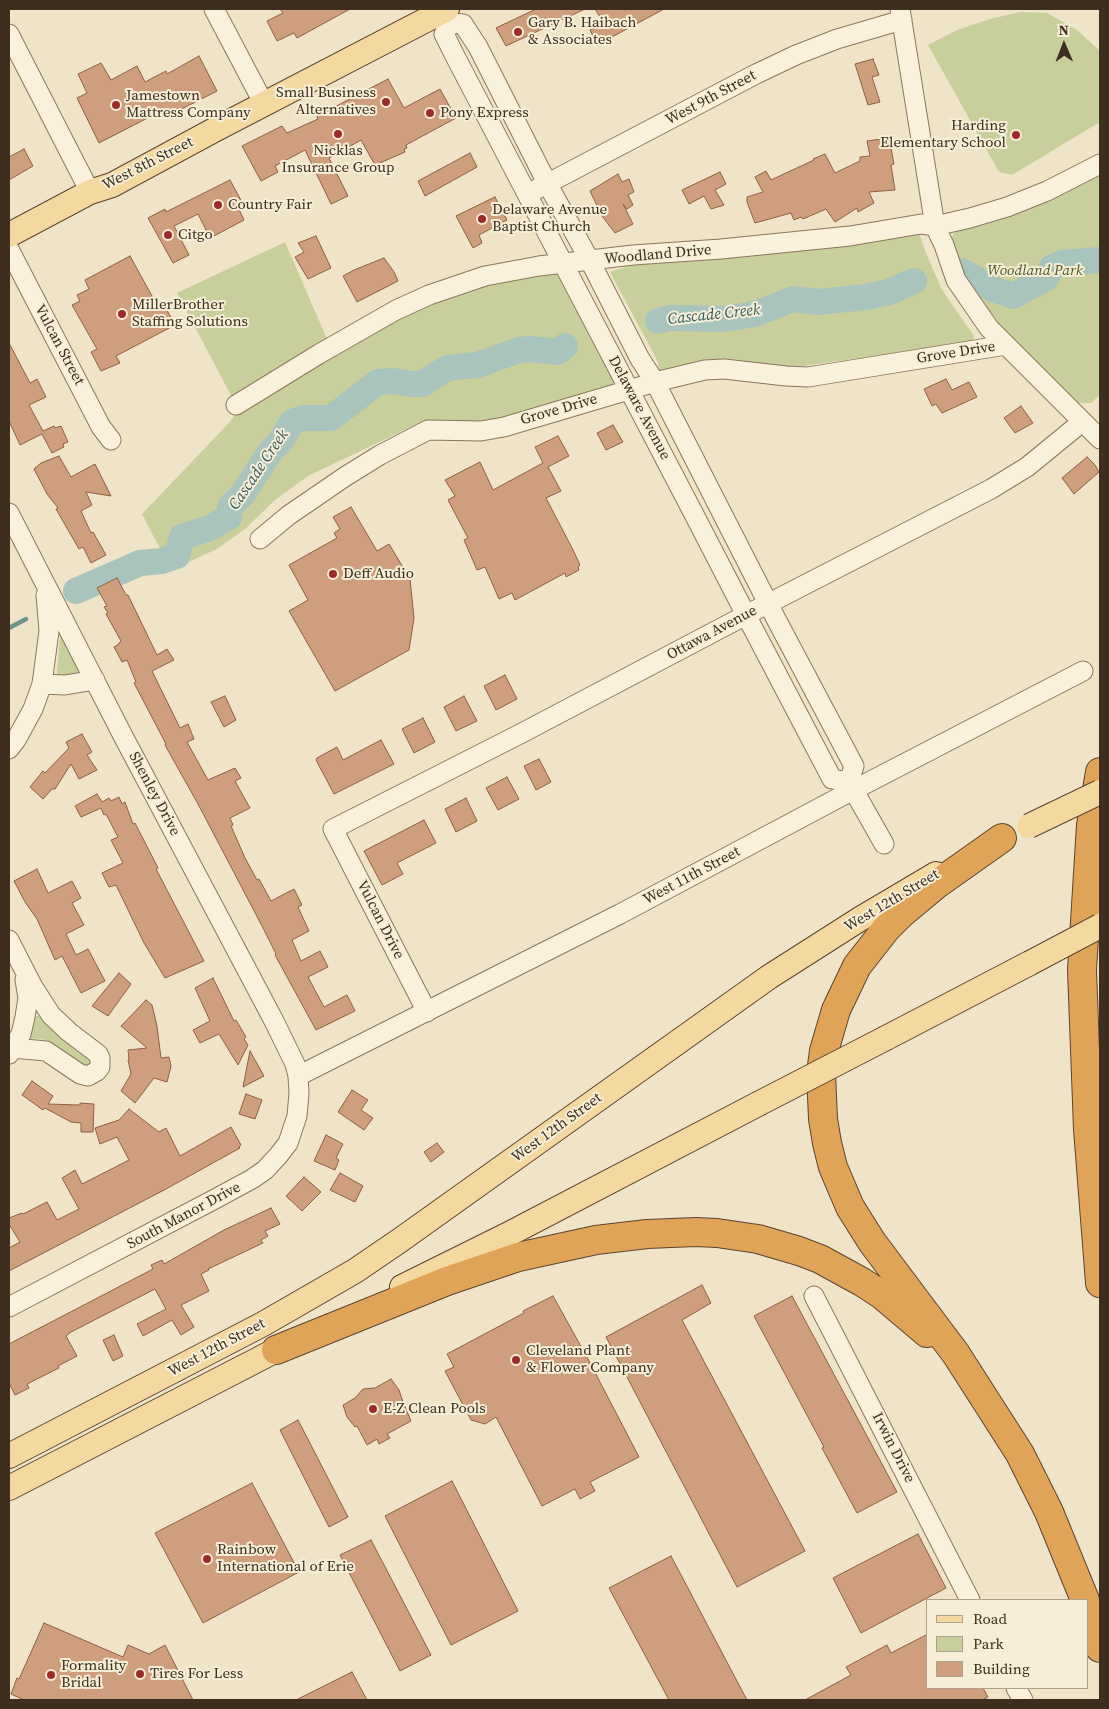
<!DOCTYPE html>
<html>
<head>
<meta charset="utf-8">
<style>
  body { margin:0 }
  #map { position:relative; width:1109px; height:1709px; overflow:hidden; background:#f0e4c8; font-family:"Source Serif 4",serif }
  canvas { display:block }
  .frame { position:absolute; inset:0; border:10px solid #3d2e20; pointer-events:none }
  .legend { position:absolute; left:926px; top:1599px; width:162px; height:90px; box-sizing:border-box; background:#f7eed8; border:1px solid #ada18e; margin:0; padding:6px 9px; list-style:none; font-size:15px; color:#3d2e20 }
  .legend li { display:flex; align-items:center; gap:10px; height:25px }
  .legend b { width:25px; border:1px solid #ada18e }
  .north { position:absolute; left:1039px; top:20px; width:50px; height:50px; -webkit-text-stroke:4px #f7eed8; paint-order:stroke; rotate:359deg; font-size:14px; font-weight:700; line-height:20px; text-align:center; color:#3d2e20 }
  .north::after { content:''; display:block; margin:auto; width:18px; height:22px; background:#3d2e20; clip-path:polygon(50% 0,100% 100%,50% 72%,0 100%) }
</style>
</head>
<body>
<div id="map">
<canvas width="1109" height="1709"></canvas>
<div class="frame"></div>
<ul class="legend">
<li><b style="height:6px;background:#f3d9a0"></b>Road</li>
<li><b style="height:14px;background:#c9cf9b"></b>Park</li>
<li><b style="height:14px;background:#cf9f7d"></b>Building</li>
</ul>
<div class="north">N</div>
</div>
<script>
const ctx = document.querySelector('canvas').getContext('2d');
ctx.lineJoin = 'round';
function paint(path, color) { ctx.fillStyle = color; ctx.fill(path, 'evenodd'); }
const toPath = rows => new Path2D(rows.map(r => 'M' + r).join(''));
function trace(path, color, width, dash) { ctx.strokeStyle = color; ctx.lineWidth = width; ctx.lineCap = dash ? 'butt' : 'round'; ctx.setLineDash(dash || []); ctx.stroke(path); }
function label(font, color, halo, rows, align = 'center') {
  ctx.font = font + ' "Source Serif 4",serif'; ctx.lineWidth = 4; ctx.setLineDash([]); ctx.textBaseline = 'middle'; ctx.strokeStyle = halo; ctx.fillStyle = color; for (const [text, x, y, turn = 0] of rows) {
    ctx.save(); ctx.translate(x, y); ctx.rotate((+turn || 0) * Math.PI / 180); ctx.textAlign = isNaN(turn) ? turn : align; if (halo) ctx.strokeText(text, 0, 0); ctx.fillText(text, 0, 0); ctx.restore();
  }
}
paint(toPath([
  [1020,12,1047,13,1077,30,1100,51,1100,122,1012,175,999,172,928,45,957,30,990,19],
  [1100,172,1100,395,1091,403,1075,403,995,323,967,285,951,239,954,233,961,229],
  [919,233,926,253,942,290,974,336,973,340,969,342,797,367,782,367,730,360,716,360,702,361,659,372,658,362,610,272,627,266,659,261],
  [285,242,328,341,484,285,558,272,614,376,614,382,610,388,494,422,437,421,415,425,308,476,275,500,245,529,217,549,171,570,142,514,227,425,236,414,236,405,177,293],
  [60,635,80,671,76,676,58,677,57,673],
  [36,1016,40,1016,48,1026,70,1045,90,1059,92,1065,88,1067,85,1066,66,1052,46,1040,30,1038,30,1032]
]), '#c9cf9b');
trace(toPath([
  [9,628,26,619]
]), '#6f938a', 4.5);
trace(toPath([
  [962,271,993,289,1013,296,1046,278,1052,267,1062,263,1100,260],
  [658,321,670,318,725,319,755,314,793,299,817,302,866,297,889,292,914,281],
  [76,591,140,563,162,561,177,556,182,537,210,528,229,517,230,507,242,495,270,452,280,442,292,422,303,418,331,418,378,382,393,381,410,384,422,384,447,368,477,365,519,350,530,349,558,352,565,346]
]), '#a9c4bc', 26);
const building = toPath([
  [280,9,350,9,297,38,294,33,277,41,267,21,283,13,280,9],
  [536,9,585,9,506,46,496,28,536,9],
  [595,9,664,9,597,45,590,30,604,23,595,9],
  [199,56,217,91,168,116,165,109,99,143,77,98,87,93,78,74,101,63,111,80,137,66,145,82,166,71,167,74,199,56],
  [873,59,879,75,872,77,880,102,868,105,855,64,873,59],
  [388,79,404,108,440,89,456,118,406,145,407,148,404,149,405,152,375,165,361,140,329,158,348,196,331,204,305,150,275,166,278,172,261,181,242,146,282,126,287,133,318,119,317,116,323,113,388,79],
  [889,138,894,164,891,165,895,190,869,192,874,203,858,212,857,208,835,222,826,209,803,219,801,217,794,220,791,213,755,223,747,202,747,197,763,192,755,177,766,171,771,180,814,160,813,159,825,154,835,173,860,161,860,157,870,156,867,141,889,138],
  [24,149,33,166,9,180,9,157,24,149],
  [470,153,477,167,425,196,418,181,470,153],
  [720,172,726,184,715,190,724,205,711,209,704,196,689,204,682,190,720,172],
  [618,174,622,182,629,179,634,192,628,195,633,205,627,209,623,204,633,224,615,233,602,216,590,191,618,174],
  [230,180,243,204,238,207,244,220,212,237,208,230,206,230,198,214,174,226,189,255,173,263,148,218,165,209,166,212,230,180],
  [495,197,507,220,479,235,482,243,473,248,456,216,495,197],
  [316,236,331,268,308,279,295,257,304,252,298,243,316,236],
  [130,256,157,305,163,303,175,325,116,356,120,363,101,371,91,352,97,349,72,305,80,301,77,295,89,289,85,280,130,256],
  [384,258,394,272,398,281,357,302,343,276,354,270,384,258],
  [9,343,30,383,37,379,46,397,29,405,43,431,54,426,55,428,61,426,68,442,63,444,64,447,52,453,42,434,20,445,9,421,9,343],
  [946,379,952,390,969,382,977,397,942,413,936,404,932,406,924,389,946,379],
  [1021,406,1033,423,1015,433,1004,418,1021,406],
  [613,425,623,442,606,450,597,433,613,425],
  [558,436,569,456,548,467,561,491,546,498,573,550,580,565,578,567,579,570,566,577,565,573,515,600,512,593,499,599,485,567,477,570,464,540,468,538,448,500,455,496,445,480,480,462,493,490,543,463,535,447,558,436],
  [59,456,71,477,95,464,111,496,86,492,92,505,81,511,91,533,93,532,106,555,91,563,83,547,79,549,56,509,58,508,47,494,34,469,41,463,59,456],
  [1087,457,1095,465,1099,472,1074,494,1062,478,1087,457],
  [351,507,377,551,389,544,410,579,414,618,409,650,335,691,289,611,308,600,289,565,337,538,334,533,340,529,333,517,351,507],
  [117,578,126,595,128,595,157,655,167,649,174,660,152,671,180,728,188,724,194,739,187,742,208,780,235,768,241,778,235,781,250,808,230,818,233,825,231,826,245,858,257,880,259,879,271,901,294,889,302,905,298,907,309,931,292,940,301,961,320,951,328,967,308,977,324,1007,347,995,355,1011,316,1030,275,955,276,954,262,926,198,804,165,745,166,744,134,683,136,682,127,660,122,662,114,647,119,644,119,643,121,641,106,614,108,613,104,607,107,606,97,588,117,578],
  [505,675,517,699,496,710,484,686,505,675],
  [225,696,236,720,224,727,211,702,225,696],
  [464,696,477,721,456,731,444,707,464,696],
  [423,718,435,742,414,753,402,729,423,718],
  [82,734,92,752,87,755,97,770,79,779,71,764,55,789,52,789,43,799,30,787,43,771,45,773,69,748,66,742,82,734],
  [381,740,394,764,334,794,316,760,317,758,337,747,343,760,381,740],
  [539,759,551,782,536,790,524,766,539,759],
  [507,777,519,799,498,810,486,788,507,777],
  [97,794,102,802,109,798,111,801,119,797,122,804,125,802,133,824,135,823,158,868,156,869,204,961,165,978,144,943,116,885,109,887,102,873,123,863,111,840,118,837,106,814,104,815,101,808,81,817,75,806,97,794],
  [466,798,477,821,456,832,445,809,466,798],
  [424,820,436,843,397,863,403,874,382,885,364,851,424,820],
  [37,869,48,893,72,881,81,898,72,903,84,925,66,934,76,955,88,949,105,981,81,993,62,956,55,960,37,919,25,902,14,881,37,869],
  [119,973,131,984,108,1016,92,1006,119,973],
  [213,978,234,1021,236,1020,246,1037,244,1039,248,1045,238,1065,219,1034,200,1043,193,1030,210,1021,195,988,213,978],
  [146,1000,152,1005,157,1026,161,1058,169,1057,171,1066,167,1082,154,1078,135,1103,121,1091,131,1074,128,1060,129,1059,128,1050,147,1048,121,1026,146,1000],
  [250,1051,264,1076,243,1087,250,1051],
  [32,1081,53,1096,48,1104,80,1105,80,1103,94,1104,93,1132,81,1132,81,1123,71,1122,45,1108,43,1110,22,1095,32,1081],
  [352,1090,368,1100,361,1110,373,1118,364,1130,338,1112,352,1090],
  [246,1094,262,1100,255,1119,239,1114,246,1094],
  [129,1109,159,1132,166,1128,180,1156,231,1127,241,1145,239,1147,240,1148,166,1189,9,1271,9,1248,20,1242,9,1224,9,1218,22,1213,23,1214,47,1202,57,1220,79,1209,62,1178,75,1170,82,1184,129,1160,117,1137,100,1144,95,1128,119,1120,129,1109],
  [326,1135,343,1144,336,1158,339,1160,335,1170,314,1161,326,1135],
  [437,1143,444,1152,431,1162,424,1152,437,1143],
  [340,1173,363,1186,355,1202,330,1190,340,1173],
  [304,1177,321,1192,302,1211,286,1196,304,1177],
  [271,1208,280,1224,265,1231,268,1236,261,1240,263,1243,208,1269,209,1270,201,1274,209,1291,181,1305,194,1327,181,1335,172,1320,143,1336,137,1324,166,1309,155,1289,71,1332,66,1336,77,1356,58,1366,59,1368,27,1384,29,1388,15,1395,9,1383,9,1344,153,1269,151,1265,162,1260,164,1264,224,1230,271,1208],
  [702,1285,711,1303,682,1320,805,1551,737,1587,606,1337,702,1285],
  [553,1296,588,1359,639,1457,590,1482,595,1491,580,1499,575,1489,542,1506,496,1417,485,1424,471,1420,445,1371,454,1367,447,1354,524,1313,523,1311,553,1296],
  [792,1296,897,1492,857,1513,822,1448,824,1447,754,1316,792,1296],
  [114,1335,123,1356,113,1361,103,1340,114,1335],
  [391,1379,399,1390,403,1402,411,1421,387,1434,390,1438,379,1444,377,1439,367,1445,357,1426,355,1427,347,1417,343,1405,355,1398,363,1389,375,1388,391,1379],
  [298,1420,348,1517,329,1527,280,1430,298,1420],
  [452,1481,518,1611,451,1645,385,1516,452,1481],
  [252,1483,299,1572,203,1623,155,1533,252,1483],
  [918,1534,946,1588,861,1633,833,1578,918,1534],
  [371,1540,431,1655,400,1671,340,1555,371,1540],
  [671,1556,747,1700,669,1700,609,1588,671,1556],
  [44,1623,123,1657,128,1645,149,1654,165,1645,193,1700,24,1700,11,1694,17,1678,19,1679,44,1623],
  [928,1634,928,1688,983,1688,988,1697,982,1700,805,1700,851,1675,846,1667,887,1645,891,1653,928,1634],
  [352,1672,367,1700,296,1700,352,1672]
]);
paint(building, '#cf9f7d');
trace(building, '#8d5f41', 1);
const minor = toPath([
  [214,9,264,104],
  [900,9,935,226,944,245,956,280,989,328,1100,439],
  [451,23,463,24,478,47,547,183,590,261,640,359,655,382,775,617,854,766,849,782,832,779,746,615,698,522,455,56,444,34,451,23],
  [9,34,90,192],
  [537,189,756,74,796,55,837,39,902,20],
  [9,249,101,427,111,440],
  [236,405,319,354,396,310,429,295,485,276,539,266,633,255,721,249,850,236,921,224,935,226,970,218,1007,207,1047,191,1100,164],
  [9,513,122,734,274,1021,295,1064,298,1076,299,1093,297,1116,288,1143,278,1156,265,1170,252,1179,215,1199,9,1307],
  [260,539,289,515,346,476,380,455,428,430,481,431,504,427,659,381,705,370,724,369,786,376,808,377,1006,345],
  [42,684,65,685,95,680],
  [9,749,16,740,33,709,42,684,49,631,46,595],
  [849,782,884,844],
  [9,940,33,987,51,1015,69,1032,98,1054,100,1058,100,1067,97,1071,88,1076,80,1074,46,1051,13,1048],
  [427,1012,333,829,520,734,746,615,991,489,1027,467,1082,422],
  [9,1054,21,1034,25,1017,28,998,25,980],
  [298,1076,620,914,840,797,1083,671],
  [814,1296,970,1600],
  [1016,1688,1023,1700]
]);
const major = toPath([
  [9,235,90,192,112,185,216,129,447,9],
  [886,1038,1030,963],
  [402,1287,509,1234,758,1104],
  [9,1456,263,1324,355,1271,399,1241,769,977,860,919,936,874],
  [9,1488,292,1342]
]);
const highway = toPath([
  [1100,772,1091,825,1082,970,1088,1129,1100,1283],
  [1002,838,937,884,901,914,886,929,857,966,836,1010,824,1051,821,1073,823,1119,827,1143,833,1167,850,1207,872,1242,956,1354,1020,1454,1049,1512,1085,1600],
  [276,1350,447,1281,518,1257,596,1240,647,1234,696,1232,717,1233,758,1239,799,1251,820,1259,862,1282,882,1295,927,1333],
  [1088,1609,1100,1648]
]);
trace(minor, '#8d765c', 21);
trace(major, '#5b4430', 26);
trace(highway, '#5b4430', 30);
trace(minor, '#faf1dc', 19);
trace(major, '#f3d9a0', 24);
trace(highway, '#e0a458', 28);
const majorBridge = toPath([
  [1029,826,1100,792],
  [1030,963,1100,926],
  [758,1104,886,1038]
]);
trace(majorBridge, '#5b4430', 26, []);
trace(majorBridge, '#f3d9a0', 24);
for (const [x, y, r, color] of [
  [518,32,5,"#9e2a2b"],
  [386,102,5,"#9e2a2b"],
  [116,105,5,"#9e2a2b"],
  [430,113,5,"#9e2a2b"],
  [338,134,5,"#9e2a2b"],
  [1016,135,5,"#9e2a2b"],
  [218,205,5,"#9e2a2b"],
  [482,219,5,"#9e2a2b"],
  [168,235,5,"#9e2a2b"],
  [122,314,5,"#9e2a2b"],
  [333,574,5,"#9e2a2b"],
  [516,1360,5,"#9e2a2b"],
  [373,1409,5,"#9e2a2b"],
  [207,1559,5,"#9e2a2b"],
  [140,1674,5,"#9e2a2b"],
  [51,1675,5,"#9e2a2b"]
]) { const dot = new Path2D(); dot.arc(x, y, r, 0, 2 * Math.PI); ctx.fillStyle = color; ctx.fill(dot); trace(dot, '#f7eed8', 2); }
label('15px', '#3d2e20', '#f7eed8', [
  ["Gary B. Haibach",528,23],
  ["& Associates",528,40],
  ["Small Business",376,93,"right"],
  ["Alternatives",376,110,"right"],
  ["Jamestown",126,96],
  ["Mattress Company",126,113],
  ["Pony Express",440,113],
  ["Harding",1006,126,"right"],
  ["Elementary School",1006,143,"right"],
  ["Nicklas",338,151,"center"],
  ["Insurance Group",338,168,"center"],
  ["Country Fair",228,205],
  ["Delaware Avenue",492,210],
  ["Baptist Church",492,227],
  ["Citgo",178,235],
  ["MillerBrother",132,305],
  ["Staffing Solutions",132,322],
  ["Deff Audio",343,574],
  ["Cleveland Plant",526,1351],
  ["& Flower Company",526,1368],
  ["E-Z Clean Pools",383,1409],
  ["Rainbow",217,1550],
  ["International of Erie",217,1567],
  ["Formality",61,1666],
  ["Bridal",61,1683],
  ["Tires For Less",150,1674]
], 'left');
label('15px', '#3d2e20', '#f7eed8', [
  ["West 9th Street",711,98,-28],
  ["West 8th Street",148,164,-27],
  ["Woodland Drive",658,255,-5],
  ["Vulcan Street",59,345,62],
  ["Grove Drive",956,353,-9],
  ["Delaware Avenue",639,408,62],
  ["Grove Drive",559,410,-16],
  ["Ottawa Avenue",712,633,-28],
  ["Shenley Drive",154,794,62],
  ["West 11th Street",692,876,-28],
  ["West 12th Street",892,901,-31],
  ["Vulcan Drive",380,920,63],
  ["West 12th Street",557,1128,-36],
  ["South Manor Drive",184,1216,-28],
  ["West 12th Street",217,1348,-28],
  ["Irwin Drive",893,1448,63]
]);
label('italic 15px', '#4d5a26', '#f7eed8', [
  ["Woodland Park",1035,271]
]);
label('italic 16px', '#2f5d5a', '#f7eed8', [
  ["Cascade Creek",714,315,-6],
  ["Cascade Creek",259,470,-56]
]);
</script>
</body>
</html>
